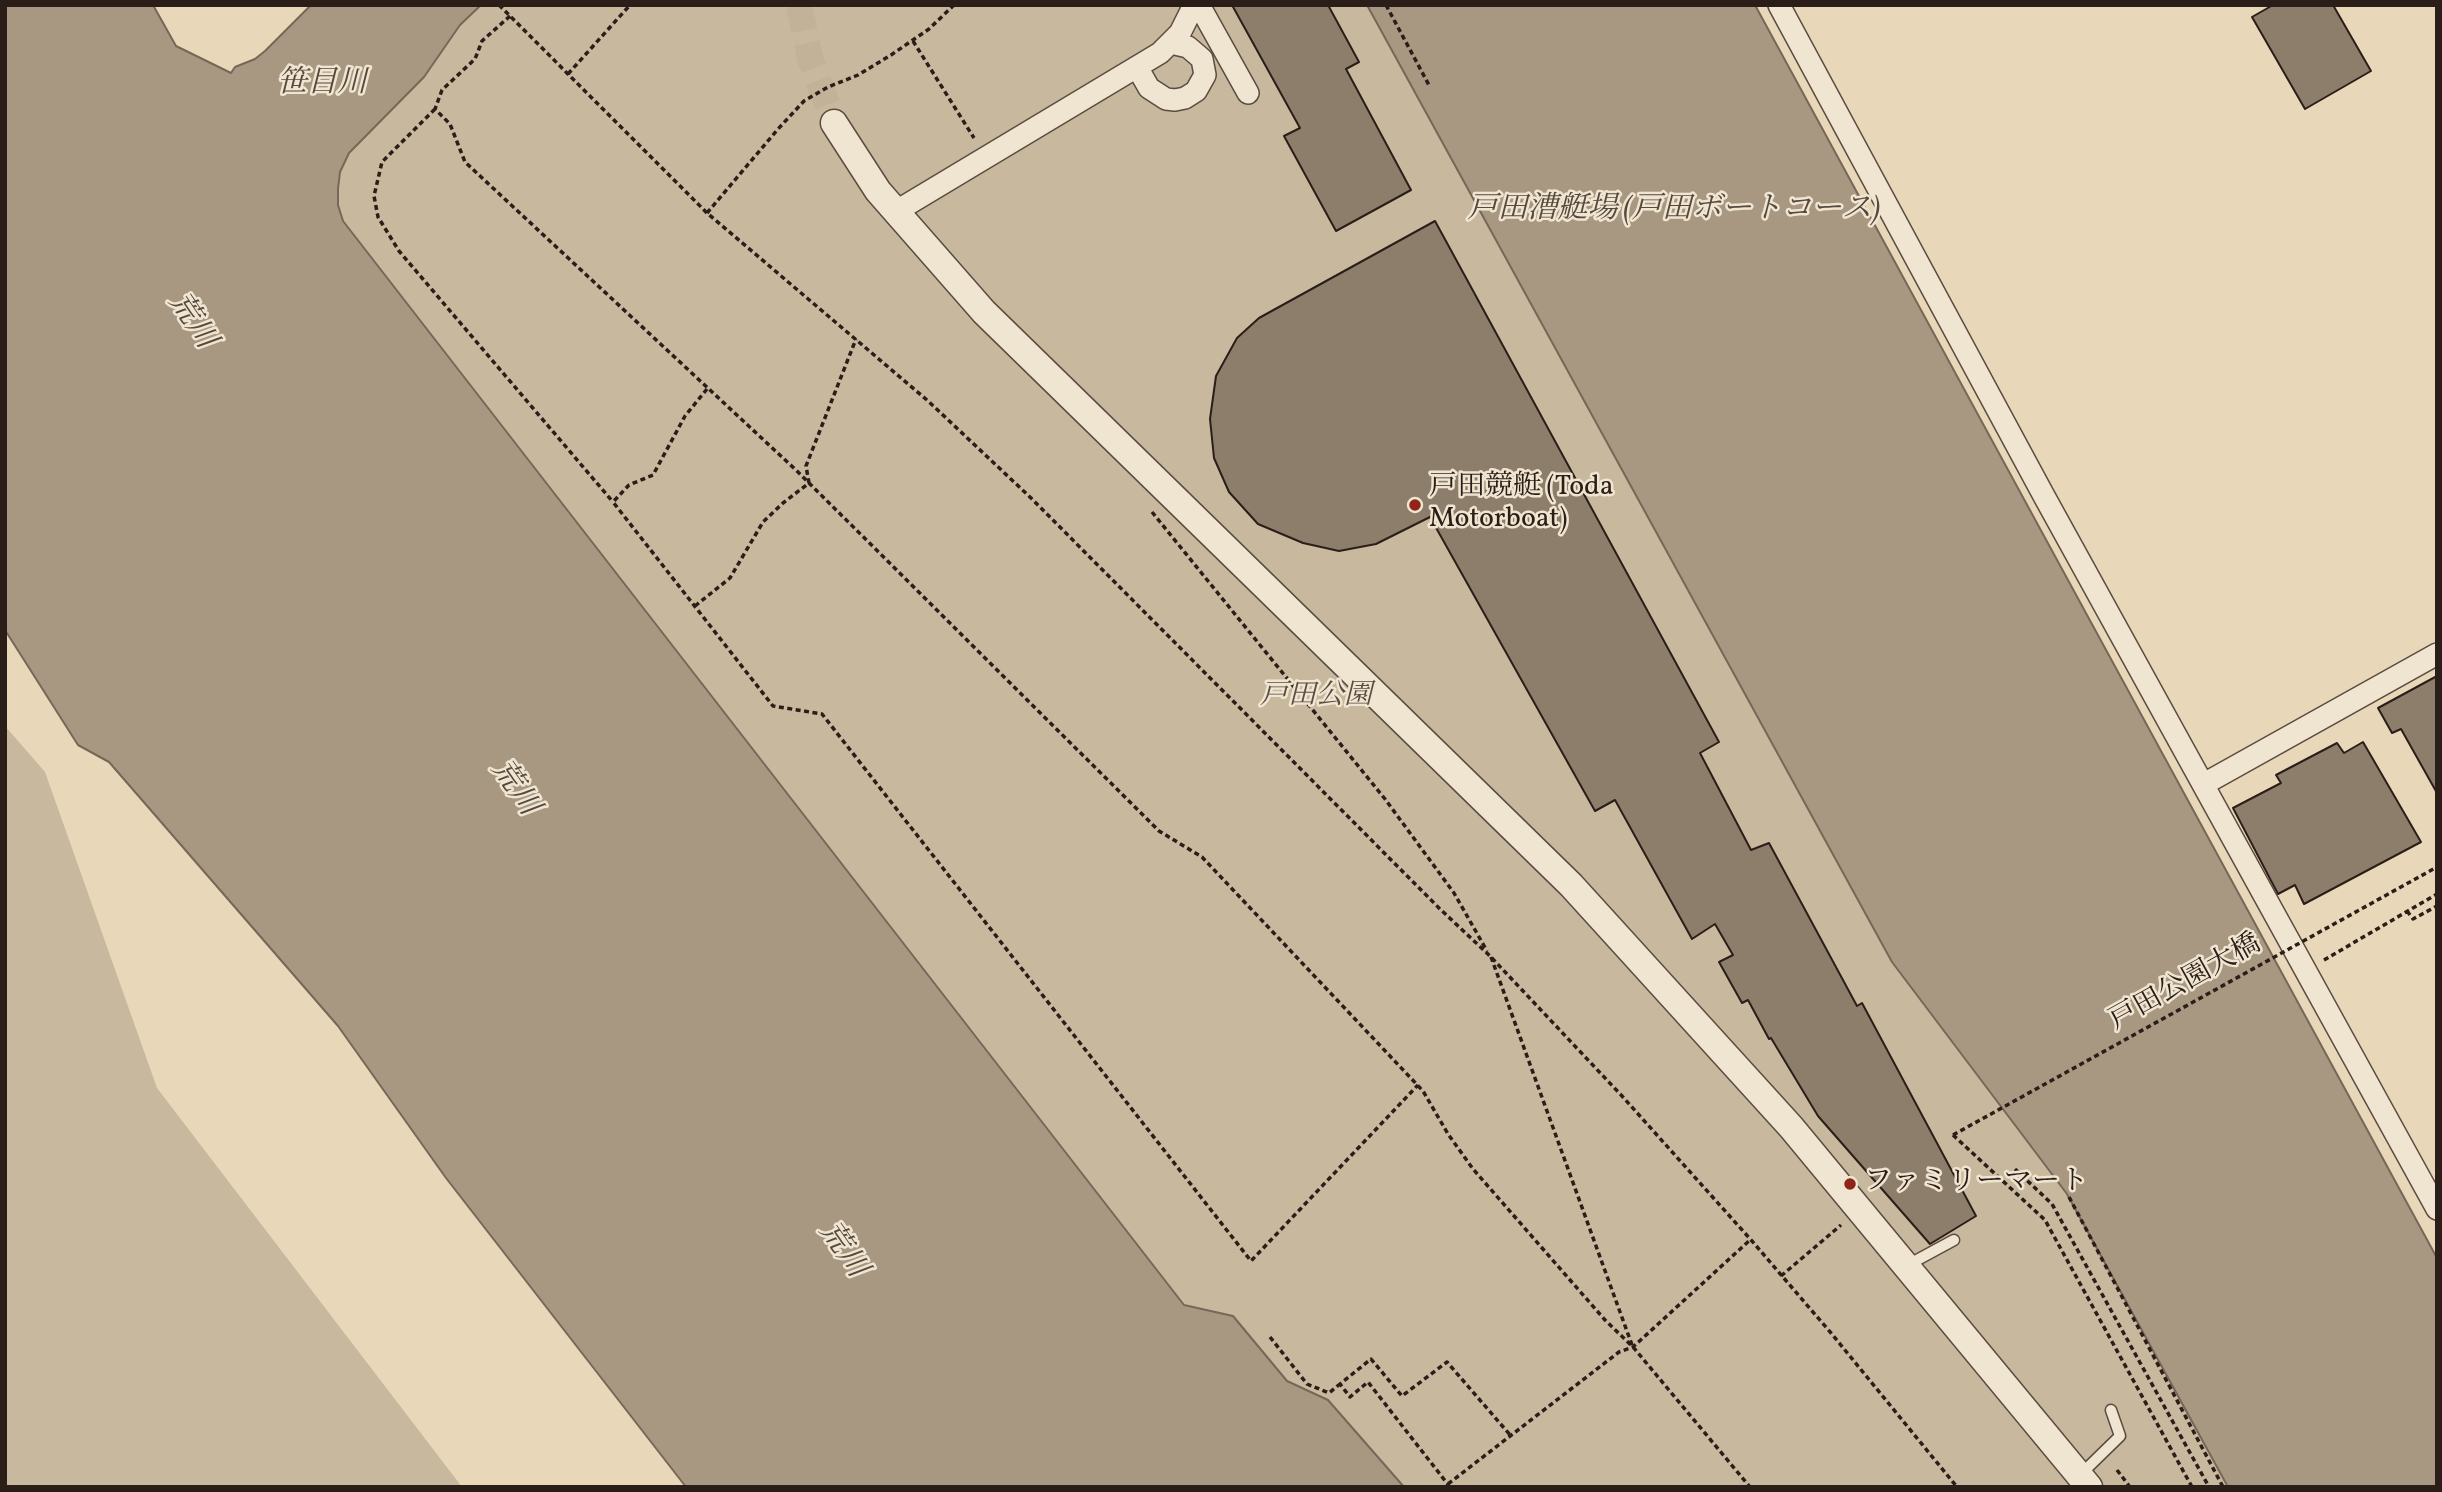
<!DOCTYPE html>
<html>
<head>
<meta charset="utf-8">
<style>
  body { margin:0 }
  #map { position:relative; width:2442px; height:1492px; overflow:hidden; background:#e8d7b8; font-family:Vollkorn,serif }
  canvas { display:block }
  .frame { position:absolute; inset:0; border:7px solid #2b1e19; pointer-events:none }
</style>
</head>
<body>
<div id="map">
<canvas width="2442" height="1492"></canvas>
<div class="frame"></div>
</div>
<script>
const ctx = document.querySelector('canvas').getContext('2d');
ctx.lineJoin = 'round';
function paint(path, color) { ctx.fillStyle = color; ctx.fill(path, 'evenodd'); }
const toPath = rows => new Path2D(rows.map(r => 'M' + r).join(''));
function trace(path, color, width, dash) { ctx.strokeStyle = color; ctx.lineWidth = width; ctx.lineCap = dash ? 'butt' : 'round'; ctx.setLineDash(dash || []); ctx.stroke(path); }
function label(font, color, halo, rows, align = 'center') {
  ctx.font = font + ' Vollkorn,"Noto Serif JP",serif'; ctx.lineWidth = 5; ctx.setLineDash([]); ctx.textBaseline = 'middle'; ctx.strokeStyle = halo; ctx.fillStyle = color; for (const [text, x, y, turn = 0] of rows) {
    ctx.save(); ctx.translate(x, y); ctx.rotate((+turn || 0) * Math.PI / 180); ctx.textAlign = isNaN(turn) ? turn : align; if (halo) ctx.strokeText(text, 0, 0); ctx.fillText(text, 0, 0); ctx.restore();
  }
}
paint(toPath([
  [418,5,1747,5,2437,1487,1031,1487,134,240],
  [5,726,45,772,157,1088,462,1487,5,1487]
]), '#c8b89d');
const water = toPath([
  [5,5,153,5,176,46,231,73,235,67,255,59,265,51,311,5,481,5,460,25,424,77,349,153,340,172,338,189,338,205,343,221,1184,1305,1233,1316,1287,1381,1328,1400,1404,1487,686,1487,446,1178,338,1026,109,762,78,745,5,630,5,5],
  [1367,5,1755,5,2437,1258,2437,1487,2228,1487,2067,1194,1892,962,1367,5]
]);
paint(water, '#a89882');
trace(water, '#766758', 2);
const building = toPath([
  [1232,5,1328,5,1359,62,1346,69,1411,190,1336,231,1284,136,1300,128,1232,5],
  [2273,5,2333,5,2371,71,2305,109,2252,17,2273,5],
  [1435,221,1719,742,1700,753,1751,850,1769,843,1857,1006,1862,1003,1976,1216,1930,1244,1818,1116,1771,1038,1769,1039,1748,1000,1742,1003,1719,962,1733,955,1715,924,1692,939,1615,800,1595,811,1430,517,1376,544,1339,551,1303,543,1258,524,1229,492,1214,458,1210,419,1216,376,1237,338,1259,318,1435,221],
  [2437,676,2437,793,2401,729,2392,733,2378,708,2437,676],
  [2363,742,2421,842,2304,904,2295,885,2278,894,2233,808,2281,783,2276,775,2337,743,2344,753,2363,742]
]);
paint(building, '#8d7e6c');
trace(building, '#2b1e19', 2);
trace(toPath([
  [799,5,810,58,834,123]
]), '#c2b298', 26, [26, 13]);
const service = toPath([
  [1906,1266,1954,1240],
  [2080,1475,2120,1436,2111,1410]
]);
const minor = toPath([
  [1199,5,1248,93],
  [1779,5,2044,496,2437,1209],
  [1137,67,1149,88,1166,99,1175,100,1185,98,1196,91,1205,75,1202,59,1188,47,1171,43],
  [895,212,1160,53,1180,33,1194,5],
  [2204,784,2437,654]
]);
const tertiary = toPath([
  [834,123,878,191,984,312,1571,885,1791,1127,2089,1487]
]);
trace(service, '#5a4c41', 13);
trace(minor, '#5a4c41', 24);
trace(tertiary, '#5a4c41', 29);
trace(toPath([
  [499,5,707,213,927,400,1031,498,1440,909,1490,956,1622,1096,1752,1241,1831,1333,1957,1487],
  [1386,5,1430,87],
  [510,16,482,41,475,59,442,90,435,109,450,124,465,162,797,471,1159,831,1202,857,1423,1091,1448,1134,1473,1169,1605,1320,1633,1347,1750,1487],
  [913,41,974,138],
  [568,74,630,5],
  [435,109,382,162,374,196,378,217,399,251,613,502],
  [707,213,778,129,804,101,828,87,858,75,891,55,929,29,954,5],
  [707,389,685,416,653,475,629,485,613,502,773,706,822,714,1251,1261,1418,1085],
  [1152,512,1385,799,1454,893,1487,951],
  [695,606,730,578,763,522,783,503,809,483,806,466,856,339],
  [2407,911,2413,919,2437,906],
  [1491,957,1632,1345],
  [2324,960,2437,894],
  [1953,1135,2045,1220,2192,1487],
  [2015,1169,2052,1204,2209,1487],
  [2069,1197,2223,1487],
  [1781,1276,1841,1225],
  [1270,1337,1307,1384,1329,1393,1340,1384],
  [2117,1470,2130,1487],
  [1448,1484,1619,1352,1633,1347,1750,1240],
  [1450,1487,1368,1382,1350,1397,1340,1384,1371,1359,1402,1396,1447,1362,1511,1436]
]), '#2b1e19', 3.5, [5, 3.5]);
trace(service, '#f0e5d1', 10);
trace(minor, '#f0e5d1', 21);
trace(tertiary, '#f0e5d1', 26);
trace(toPath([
  [1953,1135,2437,867]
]), '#2b1e19', 3.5, [5, 3.5]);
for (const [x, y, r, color] of [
  [1415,505,7,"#8f2418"],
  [1850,1184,7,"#8f2418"]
]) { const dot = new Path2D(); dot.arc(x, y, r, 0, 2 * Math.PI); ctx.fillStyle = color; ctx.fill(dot); trace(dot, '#f0e5d1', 2.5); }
label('28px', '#2b1e19', '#f0e5d1', [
  ["戸田競艇 (Toda",1429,489],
  ["Motorboat)",1429,521],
  ["ファミリーマート",1864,1184]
], 'left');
label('italic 28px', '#5a4c41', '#f0e5d1', [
  ["戸田公園",1316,698]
]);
label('28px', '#2b1e19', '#f0e5d1', [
  ["戸田公園大橋",2186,984,-29]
]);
label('italic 30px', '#57493e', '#f0e5d1', [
  ["笹目川",322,85],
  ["戸田漕艇場 (戸田ボートコース)",1674,211],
  ["荒川",190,322,56],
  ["荒川",513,789,55],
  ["荒川",841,1251,55]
]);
</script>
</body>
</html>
